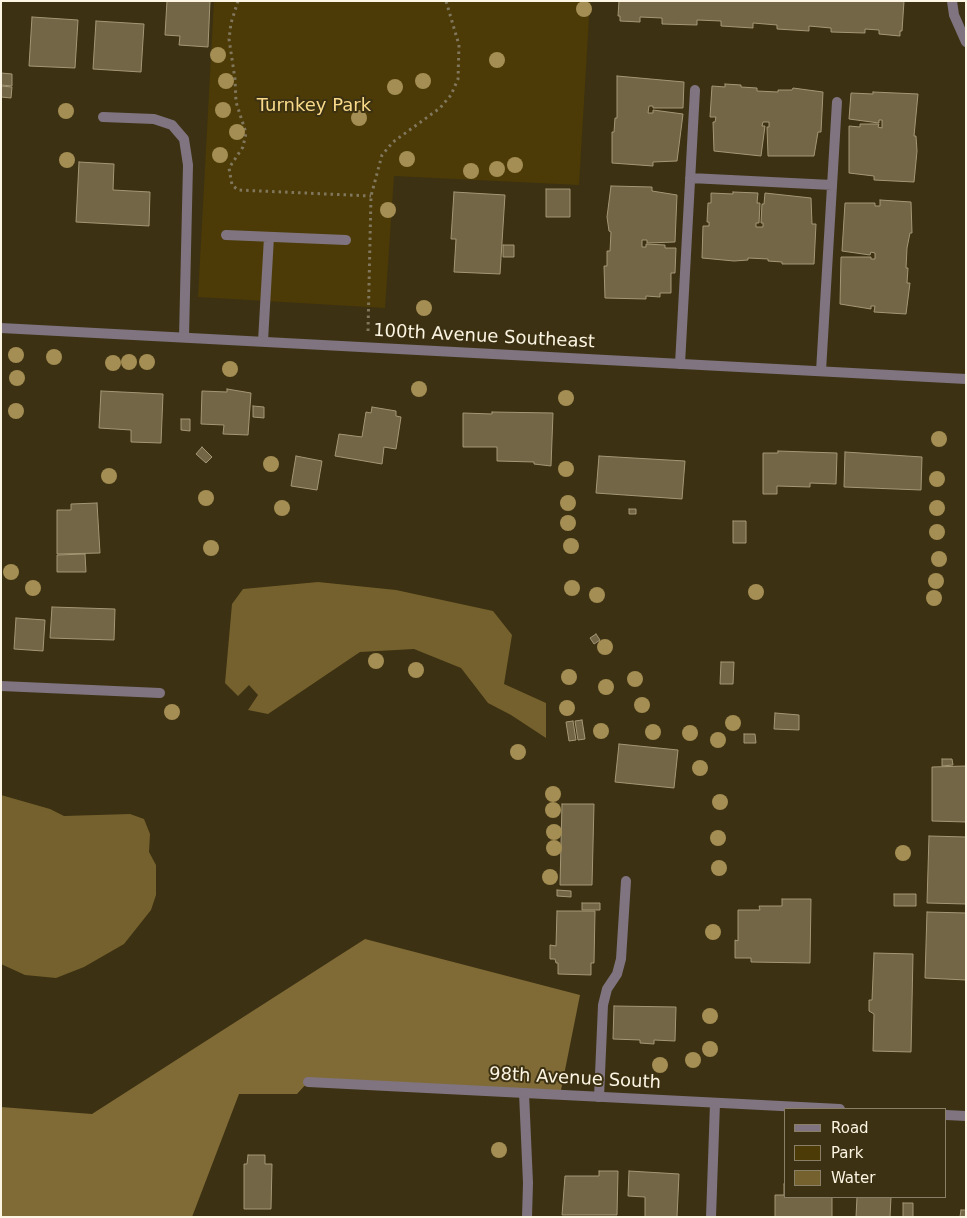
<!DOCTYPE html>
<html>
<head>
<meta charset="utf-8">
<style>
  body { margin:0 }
  #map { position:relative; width:967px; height:1218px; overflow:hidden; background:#3c3112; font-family:"DejaVu Sans",sans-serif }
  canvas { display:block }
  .frame { position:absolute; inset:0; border:2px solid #fcf5e3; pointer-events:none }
  .legend { position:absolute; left:784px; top:1108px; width:162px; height:90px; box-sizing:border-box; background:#3c3112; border:1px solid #897f66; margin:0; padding:6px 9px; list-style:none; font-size:15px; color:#fcf5e3 }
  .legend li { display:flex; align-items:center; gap:10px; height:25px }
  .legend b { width:25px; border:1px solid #897f66 }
</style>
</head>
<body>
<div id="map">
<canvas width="967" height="1218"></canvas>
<div class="frame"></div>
<ul class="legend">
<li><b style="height:6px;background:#7f747f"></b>Road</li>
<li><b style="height:14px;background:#4c3b07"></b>Park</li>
<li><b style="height:14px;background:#75612d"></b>Water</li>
</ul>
</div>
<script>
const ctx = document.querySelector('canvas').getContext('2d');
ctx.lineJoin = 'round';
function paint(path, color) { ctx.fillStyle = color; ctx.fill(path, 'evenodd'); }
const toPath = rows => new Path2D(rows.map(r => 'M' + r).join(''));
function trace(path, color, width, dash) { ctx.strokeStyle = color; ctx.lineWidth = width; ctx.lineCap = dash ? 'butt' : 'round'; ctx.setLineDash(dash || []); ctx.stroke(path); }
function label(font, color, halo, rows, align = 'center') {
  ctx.font = font + ' "DejaVu Sans",sans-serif'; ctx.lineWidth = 4; ctx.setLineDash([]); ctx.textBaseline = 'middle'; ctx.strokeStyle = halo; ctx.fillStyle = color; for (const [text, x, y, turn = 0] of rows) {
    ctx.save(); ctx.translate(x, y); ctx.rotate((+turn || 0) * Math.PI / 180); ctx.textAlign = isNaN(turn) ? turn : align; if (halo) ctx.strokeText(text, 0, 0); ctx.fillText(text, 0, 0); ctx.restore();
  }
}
paint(toPath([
  [214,1,590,1,579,185,394,176,385,308,198,297]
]), '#4c3b07');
paint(toPath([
  [365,939,580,995,560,1095,308,1082,297,1094,239,1094,192,1217,1,1217,1,1107,92,1114]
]), '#806b37');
paint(toPath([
  [318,582,396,590,493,611,512,635,504,684,546,703,546,738,511,715,488,703,461,668,414,649,360,652,268,714,248,710,258,695,249,685,238,696,225,683,232,604,243,589],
  [1,795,50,809,64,816,130,814,144,819,150,834,149,852,156,865,156,895,151,910,124,944,84,967,56,978,25,975,1,964]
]), '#75612d');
const building = toPath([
  [167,1,210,1,208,47,179,45,180,36,165,35,167,1],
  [619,1,904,1,902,31,900,31,900,36,879,34,879,30,865,29,865,33,831,32,831,28,809,26,809,31,777,29,777,25,753,23,753,28,721,26,721,21,697,20,697,25,662,24,662,18,640,17,640,22,620,21,620,16,618,16,619,1],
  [32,17,78,20,75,68,29,66,32,17],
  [96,21,144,24,141,72,93,69,96,21],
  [1,73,12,74,12,86,1,85,1,73],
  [617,76,684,82,683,108,653,108,653,106,649,106,648,113,653,113,653,110,683,114,677,161,653,162,653,166,612,163,612,132,614,132,615,118,617,118,617,76],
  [725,84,741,85,741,87,757,88,757,91,778,92,778,90,792,90,793,88,823,92,821,132,818,132,814,156,768,156,767,127,769,127,769,122,763,122,762,126,765,126,761,156,714,151,713,122,715,122,716,117,710,117,712,86,725,87,725,84],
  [1,86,12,87,11,98,1,97,1,86],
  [873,92,918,94,914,136,916,136,917,151,914,182,874,180,874,176,849,173,849,126,860,127,860,124,879,124,878,127,882,128,882,120,879,120,879,123,849,119,851,93,873,94,873,92],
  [79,162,114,164,113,190,150,192,149,226,76,222,79,162],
  [611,186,652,187,652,191,677,195,675,242,647,243,647,240,642,240,642,247,646,247,646,244,665,245,665,248,676,248,675,273,671,273,671,293,660,293,660,297,646,296,646,299,605,298,604,266,607,266,607,251,610,251,611,232,609,231,607,217,611,186],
  [546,189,570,189,570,217,546,217,546,189],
  [454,192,505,195,500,274,454,272,456,239,451,239,454,192],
  [733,192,758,193,757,203,760,203,759,223,756,223,756,227,763,227,763,223,761,223,762,204,764,204,765,193,811,198,812,224,816,224,814,264,782,264,782,262,768,261,768,259,748,258,748,260,734,261,702,258,703,226,709,226,709,222,707,222,708,203,711,203,711,193,733,194,733,192],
  [880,200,911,202,912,233,910,233,907,248,906,268,908,268,907,283,910,283,906,314,874,312,875,306,871,306,871,309,840,304,841,257,871,257,871,259,875,259,875,253,871,252,870,255,842,251,845,203,875,203,875,206,880,206,880,200],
  [503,245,514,245,514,257,503,257,503,245],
  [227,389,251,393,248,435,223,434,224,425,201,424,202,391,227,392,227,389],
  [101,391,163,394,161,443,131,442,131,430,99,428,101,391],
  [253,406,264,407,264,418,253,417,253,406],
  [372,407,396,411,396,416,401,417,396,449,384,447,382,464,335,456,339,434,362,437,366,412,371,413,372,407],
  [492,412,553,413,551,466,534,464,534,462,497,461,497,447,463,447,463,413,492,414,492,412],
  [181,419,190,419,190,431,181,430,181,419],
  [202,447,212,457,206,463,196,454,202,447],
  [778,451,837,453,836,484,810,483,810,487,777,486,777,494,763,494,763,453,778,453,778,451],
  [845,452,922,457,921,490,844,487,845,452],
  [296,456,322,461,317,490,291,486,296,456],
  [599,456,685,461,682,499,596,493,599,456],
  [97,503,100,553,57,554,57,510,71,510,71,504,97,503],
  [629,509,636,509,636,514,629,514,629,509],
  [733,521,746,521,746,543,733,543,733,521],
  [85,554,86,572,57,572,57,555,85,554],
  [52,607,115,609,114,640,50,638,52,607],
  [16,618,45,620,43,651,14,649,16,618],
  [596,634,600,640,594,644,590,638,596,634],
  [721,662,734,662,733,684,720,684,721,662],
  [775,713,799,715,799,730,774,729,775,713],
  [582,720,585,739,578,740,575,721,582,720],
  [573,721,576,740,569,741,566,722,573,721],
  [744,734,755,734,756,743,744,743,744,734],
  [619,744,678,750,674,788,615,782,619,744],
  [942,759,952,759,953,765,942,766,942,759],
  [966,766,966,822,932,821,932,767,966,766],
  [562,804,594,804,592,885,560,885,562,804],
  [929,836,966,837,966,904,927,903,929,836],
  [557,890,571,891,571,897,557,896,557,890],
  [894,894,916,894,916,906,894,906,894,894],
  [782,899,811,899,810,963,751,962,751,958,735,958,735,940,738,941,738,910,760,910,759,906,782,906,782,899],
  [582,903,600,903,600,910,582,910,582,903],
  [557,911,595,911,594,963,591,963,591,975,558,974,558,963,556,963,555,959,550,959,550,945,556,946,557,911],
  [927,912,966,913,966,980,925,978,927,912],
  [874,953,913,954,911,1052,873,1051,874,1014,869,1011,869,1000,872,1000,874,953],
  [614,1006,676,1007,675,1041,654,1040,654,1044,640,1043,640,1040,613,1039,614,1006],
  [248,1155,265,1155,265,1164,272,1164,271,1209,244,1209,244,1164,247,1164,248,1155],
  [599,1171,618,1171,617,1215,562,1215,565,1176,599,1176,599,1171],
  [629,1171,679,1174,677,1217,645,1217,645,1197,628,1196,629,1171],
  [784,1184,786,1184,786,1197,832,1197,832,1217,775,1217,775,1195,784,1195,784,1184],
  [857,1197,891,1197,890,1217,856,1217,857,1197],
  [903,1203,913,1203,913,1217,903,1217,903,1203],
  [961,1210,966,1210,966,1217,960,1217,961,1210]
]);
paint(building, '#726646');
trace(building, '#a49776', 1);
trace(toPath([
  [238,1,231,23,229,39,235,79,236,102,246,133,243,147,229,168,232,185,238,190,371,196],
  [368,331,371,196,382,155,393,142,440,108,451,95,458,79,459,45,446,1]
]), '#81775d', 3, [2.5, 4]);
trace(toPath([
  [690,178,832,185],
  [226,235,346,240],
  [263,341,269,237],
  [680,364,695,90],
  [821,371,837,102],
  [524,1093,528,1183,527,1217],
  [599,1097,603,1005,607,989,617,974,621,959,626,881]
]), '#7f747f', 10);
trace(toPath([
  [952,1,954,15,966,42],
  [103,117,154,119,172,125,184,139,188,165,184,337],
  [1,686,160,693],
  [308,1082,840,1109],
  [946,1115,966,1116],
  [711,1217,715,1103]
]), '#7f747f', 10);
trace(toPath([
  [1,328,966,379]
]), '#7f747f', 10);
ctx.fillStyle = '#a48e54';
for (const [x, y] of [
  [584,9],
  [218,55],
  [497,60],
  [226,81],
  [423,81],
  [395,87],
  [223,110],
  [66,111],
  [359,118],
  [237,132],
  [220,155],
  [407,159],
  [67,160],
  [515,165],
  [497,169],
  [471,171],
  [388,210],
  [424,308],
  [16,355],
  [54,357],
  [129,362],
  [147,362],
  [113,363],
  [230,369],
  [17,378],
  [419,389],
  [566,398],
  [16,411],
  [939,439],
  [271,464],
  [566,469],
  [109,476],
  [937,479],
  [206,498],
  [568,503],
  [282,508],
  [937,508],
  [568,523],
  [937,532],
  [571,546],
  [211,548],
  [939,559],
  [11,572],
  [936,581],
  [33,588],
  [572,588],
  [756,592],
  [597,595],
  [934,598],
  [605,647],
  [376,661],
  [416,670],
  [569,677],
  [635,679],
  [606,687],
  [642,705],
  [567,708],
  [172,712],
  [733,723],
  [601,731],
  [653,732],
  [690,733],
  [718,740],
  [518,752],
  [700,768],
  [553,794],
  [720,802],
  [553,810],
  [554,832],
  [718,838],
  [554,848],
  [903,853],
  [719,868],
  [550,877],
  [713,932],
  [710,1016],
  [710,1049],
  [693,1060],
  [660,1065],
  [499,1150]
]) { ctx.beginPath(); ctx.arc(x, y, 8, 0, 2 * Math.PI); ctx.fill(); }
label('18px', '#f9da8a', '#3c3112', [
  ["Turnkey Park",314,106]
]);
label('18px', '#fcf5e3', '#3c3112', [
  ["100th Avenue Southeast",484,337,3],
  ["98th Avenue South",575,1079,3]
]);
</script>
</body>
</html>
